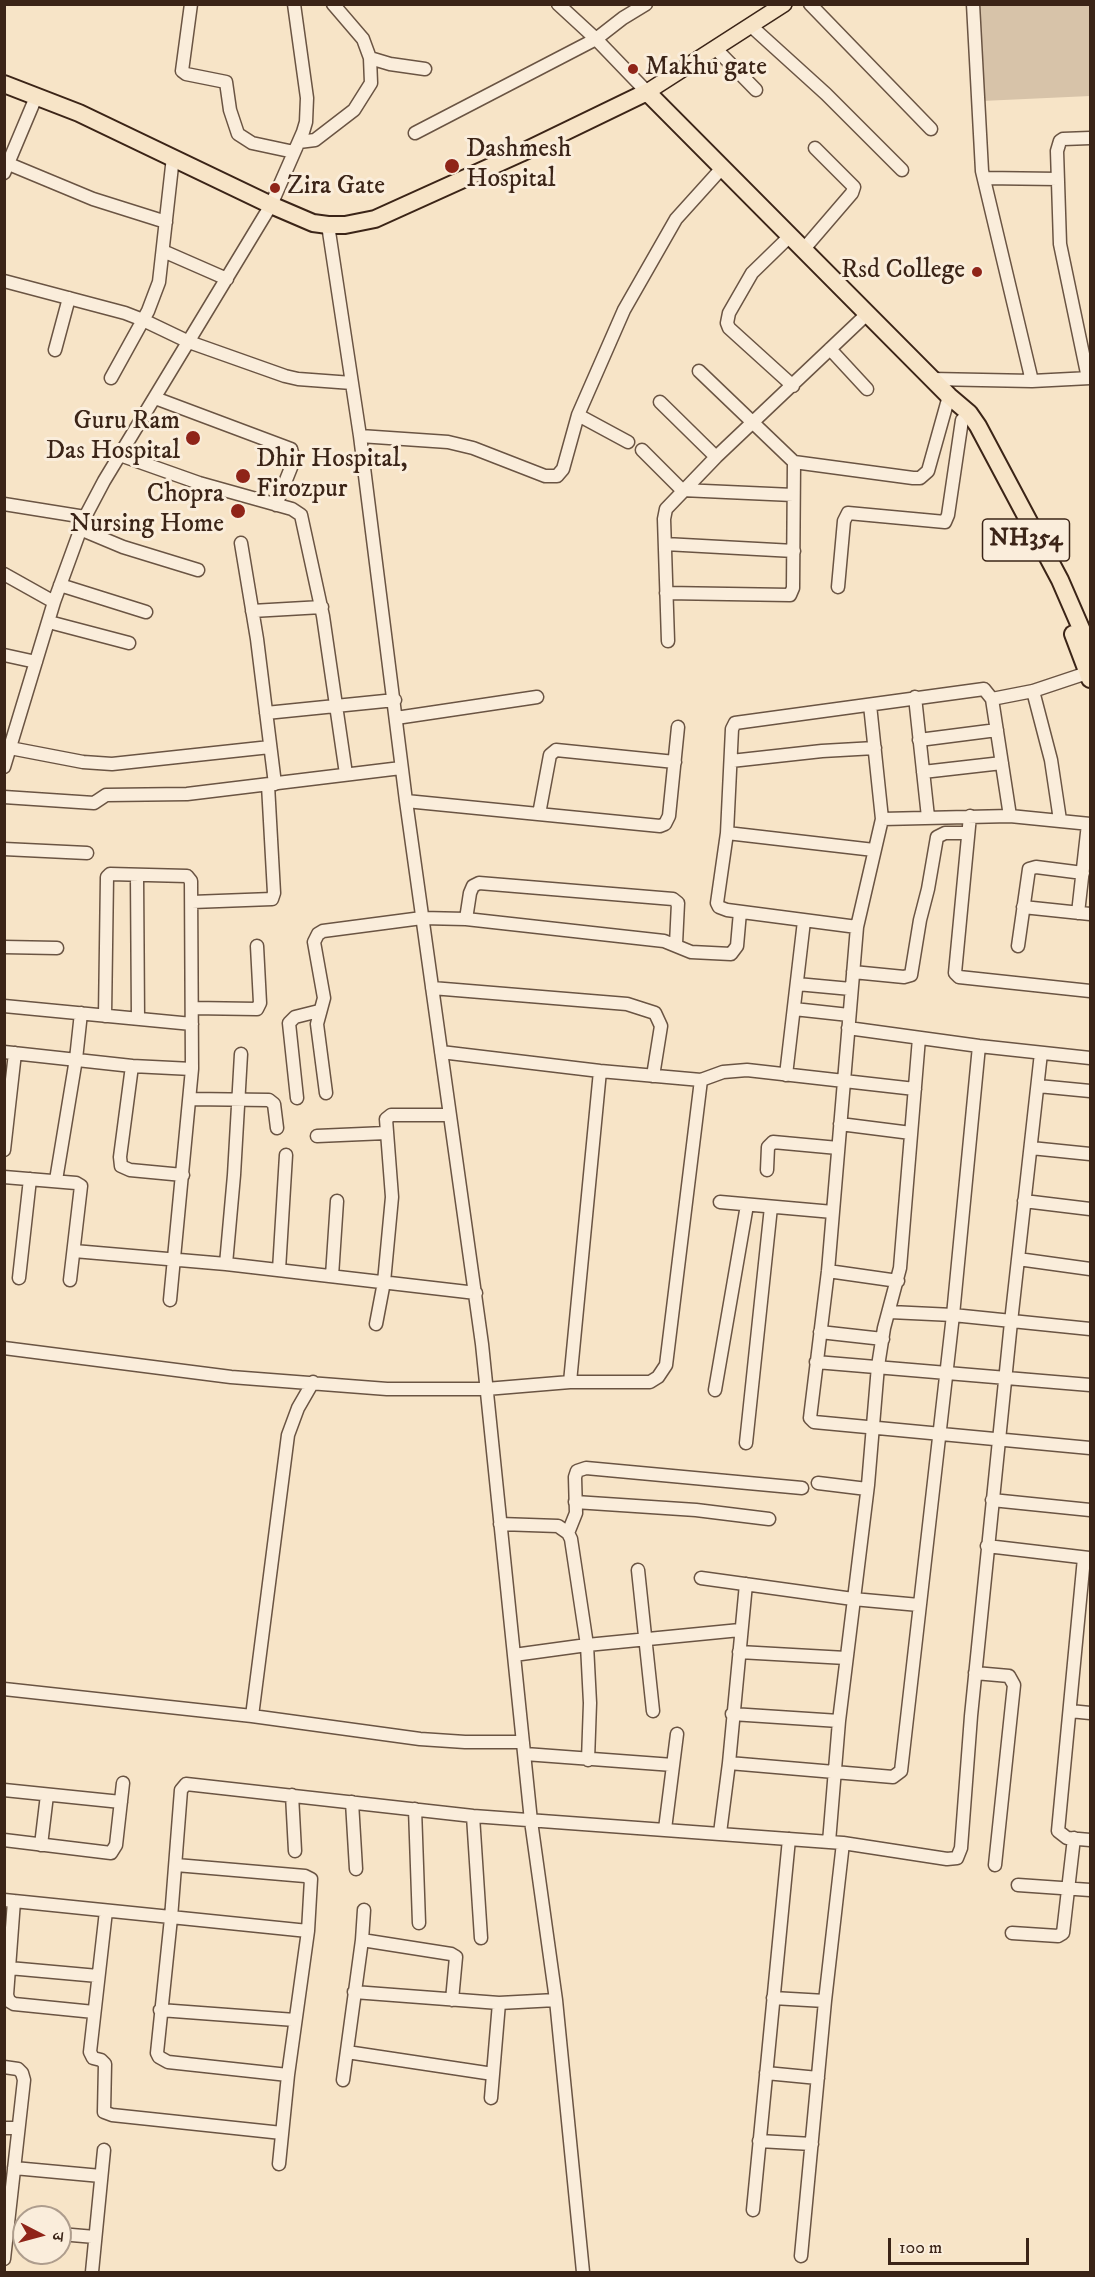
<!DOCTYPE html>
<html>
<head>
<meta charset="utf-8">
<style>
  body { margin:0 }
  #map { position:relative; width:1095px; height:2277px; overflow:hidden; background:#f7e4c7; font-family:"IM FELL DW Pica","Noto Serif Devanagari",serif }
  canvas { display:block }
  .frame { position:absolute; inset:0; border:6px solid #3b2417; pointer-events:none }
  .north { position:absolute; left:12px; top:2205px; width:60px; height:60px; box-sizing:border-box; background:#faeddb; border:2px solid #ae9d8d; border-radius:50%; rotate:96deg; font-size:16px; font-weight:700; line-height:24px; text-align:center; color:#3b2417 }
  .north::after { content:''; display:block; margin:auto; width:21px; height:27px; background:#8f2418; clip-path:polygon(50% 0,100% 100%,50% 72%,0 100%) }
  .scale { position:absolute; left:888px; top:2238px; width:141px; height:27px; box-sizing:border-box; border:3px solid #3b2417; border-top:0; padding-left:8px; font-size:18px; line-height:21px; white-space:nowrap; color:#3b2417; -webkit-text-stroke:4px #faeddb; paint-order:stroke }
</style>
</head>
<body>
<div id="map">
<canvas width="1095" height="2277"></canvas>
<div class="frame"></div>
<div class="north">उ</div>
<div class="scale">100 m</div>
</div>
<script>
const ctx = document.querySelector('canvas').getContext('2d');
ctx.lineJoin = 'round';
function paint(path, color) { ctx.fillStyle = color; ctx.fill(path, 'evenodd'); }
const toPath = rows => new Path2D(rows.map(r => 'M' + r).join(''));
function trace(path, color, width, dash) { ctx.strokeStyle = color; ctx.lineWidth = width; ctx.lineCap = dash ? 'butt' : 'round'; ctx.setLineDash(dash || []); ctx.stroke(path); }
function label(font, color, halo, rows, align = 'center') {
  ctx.font = font + ' "IM FELL DW Pica",serif'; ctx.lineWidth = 6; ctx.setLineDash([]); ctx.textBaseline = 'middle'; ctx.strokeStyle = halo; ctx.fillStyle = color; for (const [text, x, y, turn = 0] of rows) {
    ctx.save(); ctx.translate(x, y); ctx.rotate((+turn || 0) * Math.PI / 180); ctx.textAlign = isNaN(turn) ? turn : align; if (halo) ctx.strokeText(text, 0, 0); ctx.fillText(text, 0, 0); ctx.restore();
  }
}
paint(toPath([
  [977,5,1090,5,1090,96,982,101]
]), '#d7c3a9');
const minor = toPath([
  [191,4,182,71,186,74,226,82,230,110,238,134,252,143,294,152],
  [558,4,596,39,647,92],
  [810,4,931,129],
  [973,4,982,171,1032,381],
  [751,26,826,94,902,170],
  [716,49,756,90],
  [370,58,390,64,425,69],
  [415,133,596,39,623,18,646,4],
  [299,142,315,140,354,110,371,83,370,58,363,39,333,4],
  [4,162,93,199,166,222],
  [4,173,36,97],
  [984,178,1058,179],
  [328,225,360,436,406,801,482,1344,531,1821,556,2000,583,2272],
  [790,236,752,273,729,313,727,323,729,328,793,386],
  [803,250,852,193,854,187,815,148],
  [163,251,227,279],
  [4,281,125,313,143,320,189,342,285,376,298,379,352,383],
  [830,349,867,389],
  [55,350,69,298],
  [699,371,794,462,913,478,920,478,928,471,949,396],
  [111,378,148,311,159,282,173,157],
  [1088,378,1060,244,1057,151,1060,141,1063,139,1090,138],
  [932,379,1032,381,1090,378],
  [155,398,291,449,294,460,276,505],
  [660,402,716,457],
  [578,415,628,442],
  [360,436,448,442,473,448,545,476,557,476,563,469,578,415,624,310,676,219,722,168],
  [642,450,682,490,793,495],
  [120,455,199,483,292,509,301,515,323,616,346,774],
  [4,504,85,517],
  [80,529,123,547,198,570],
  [241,543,257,639,275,784],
  [665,544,794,551],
  [4,574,54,602],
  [60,585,146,612],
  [838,587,844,521,848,513,945,522,948,515,962,420],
  [666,593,790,595,793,588,794,462],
  [252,611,322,607],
  [49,622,129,643],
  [668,641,664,519,666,509,716,457,867,314],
  [4,655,36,662],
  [1033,691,1051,760,1060,820],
  [915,697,928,817],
  [992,699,1033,691,1090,672],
  [870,705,882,819,857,927,828,1271,810,1418,814,1422,1090,1448],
  [266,713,395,700],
  [396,718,537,697],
  [919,740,997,730],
  [10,748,83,762,112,764,270,747],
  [731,761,822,751,875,748],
  [4,767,54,602,85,517,104,481,271,205,303,132,306,122,307,98,294,4],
  [923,772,1002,763],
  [4,797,94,803,106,795,187,794,401,768],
  [406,801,660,826,665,824,669,816,678,727],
  [539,814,550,755,556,750,675,762],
  [970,816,955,973,959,977,1090,991],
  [882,819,1010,816,1090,824],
  [727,833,874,850],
  [4,849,87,853],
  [137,876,138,1019],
  [192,902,272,899,274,893,268,785],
  [1023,907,1090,914],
  [1078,913,1088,824],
  [466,919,470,893,473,886,479,883,673,899,678,903,676,944],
  [857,927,727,910,719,907,717,903,727,833,732,729,735,723,984,689,992,699,1010,816],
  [1018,946,1029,869,1036,867,1083,873],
  [4,947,57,948],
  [853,972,904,977,911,975,920,920,928,889,937,837,945,833,968,833],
  [797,984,851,989],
  [432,988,627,1004,655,1013,661,1026,653,1076],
  [4,1006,192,1024],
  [192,1008,257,1009,260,1003,257,946],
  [794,1009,849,1015],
  [105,1016,107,877,110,874,187,876,191,881,192,1069,170,1300],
  [848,1028,979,1046,1090,1058],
  [4,1052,132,1066,192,1069],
  [441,1052,600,1071,701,1080,723,1072,747,1070,915,1089],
  [132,1066,120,1157,121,1166,130,1170,183,1175],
  [786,1075,804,921],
  [1038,1086,1090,1091],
  [326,1093,317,1024,324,998,314,942,318,934,323,931,422,918,466,919,664,941,691,952,731,954,737,946,740,912],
  [297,1098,289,1023,295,1017,319,1011],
  [190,1099,269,1100,274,1104,277,1128],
  [840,1124,911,1133],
  [317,1136,386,1133],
  [1031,1148,1090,1154],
  [4,1150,15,1053],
  [767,1170,768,1147,773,1142,838,1148],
  [4,1177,76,1183,81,1186,70,1280],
  [56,1180,76,1059,81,1013],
  [1024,1201,1090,1209],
  [720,1202,833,1212],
  [74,1251,226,1264,476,1293],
  [1018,1259,1090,1269],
  [226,1264,234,1175,241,1054],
  [279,1270,286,1155],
  [828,1271,898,1281],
  [332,1276,337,1201],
  [19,1278,30,1179],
  [890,1312,953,1315,1090,1329],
  [376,1324,384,1282,392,1197,386,1119,391,1115,450,1115],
  [820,1332,883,1339],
  [4,1348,231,1377,387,1389,486,1389,570,1382,650,1382,658,1377,666,1365,701,1080],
  [816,1362,1090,1385],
  [570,1382,600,1071],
  [715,1390,747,1205],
  [746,1443,771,1207],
  [818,1483,867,1489],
  [992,1500,1090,1510],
  [575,1502,696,1510,769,1519],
  [500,1524,558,1526,568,1533,571,1539,587,1645,590,1703,588,1760],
  [568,1533,576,1513,575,1477,577,1471,586,1468,802,1488],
  [987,1546,1089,1558],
  [1084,1558,1058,1831,1067,1838,1090,1840],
  [638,1570,653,1711],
  [701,1578,853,1599,919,1605],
  [739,1652,846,1658],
  [514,1655,587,1645,740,1630],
  [975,1673,1009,1676,1014,1685,995,1865],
  [4,1689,252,1716,420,1739,465,1742,523,1742],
  [1070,1711,1090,1713],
  [732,1714,839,1721],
  [252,1716,288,1435,298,1408,313,1382],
  [525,1754,673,1765],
  [729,1763,893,1777,901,1771,953,1315,979,1046],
  [4,1790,121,1802],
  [292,1795,295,1851],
  [352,1802,356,1869],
  [415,1809,419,1923],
  [473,1816,481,1938],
  [665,1829,677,1734],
  [720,1833,729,1763,746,1584],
  [4,1840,111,1853,116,1845,123,1783],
  [829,1842,839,1721,868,1485,878,1366,884,1328,900,1268,919,1038],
  [41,1845,47,1795],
  [176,1865,305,1876,311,1879,308,1931,288,2075,168,2062,159,2057,157,2053,171,1918,181,1790,186,1784,473,1816,843,1843,947,1859,957,1858,961,1848,971,1716,1011,1322,1041,1053],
  [1018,1885,1090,1890],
  [4,1900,308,1931],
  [14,1901,7,1995,9,2001,14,2004,94,2012],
  [364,1910,362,1940,451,1954,456,1957,452,2000],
  [106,1911,90,2052,93,2058,101,2060,105,2064,104,2112,112,2115,282,2133],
  [1012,1933,1058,1936,1063,1933,1074,1838],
  [9,1968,98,1976],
  [354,1992,499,2003,556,2000],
  [773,1998,825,2001],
  [160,2010,295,2020],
  [347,2052,493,2074],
  [4,2067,18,2069,22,2073,24,2080,4,2259],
  [766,2073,818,2078],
  [343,2080,362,1940],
  [491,2098,499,2003],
  [4,2128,18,2128],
  [759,2141,812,2144],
  [279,2164,288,2075],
  [14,2168,101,2176],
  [753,2210,789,1839],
  [7,2230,24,2232],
  [60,2234,95,2237],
  [801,2256,825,2001,843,1843],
  [92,2272,104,2150]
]);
const major = toPath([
  [647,92,784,4]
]);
const highway = toPath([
  [4,84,79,113,271,205,313,223,328,225,345,225,375,219,521,153,647,92,949,396,969,413,978,426,1060,580,1090,649],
  [1073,634,1090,679]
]);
trace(minor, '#6a5443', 15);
trace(major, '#3b2417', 18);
trace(highway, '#3b2417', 20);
trace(minor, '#faeddb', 12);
trace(major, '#f7e4c7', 15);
trace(highway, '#f7e4c7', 16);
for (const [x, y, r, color] of [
  [633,69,6,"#8f2418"],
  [452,166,8,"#8f2418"],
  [275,188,6,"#8f2418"],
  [977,272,6,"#8f2418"],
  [193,438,8,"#8f2418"],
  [243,476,8,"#8f2418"],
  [238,511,8,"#8f2418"]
]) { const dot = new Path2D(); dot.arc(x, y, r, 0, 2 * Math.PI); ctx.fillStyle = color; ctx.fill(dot); trace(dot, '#faeddb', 2); }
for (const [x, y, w] of [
  [1026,540,87]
]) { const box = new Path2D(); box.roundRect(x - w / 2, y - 21, w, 42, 4.5); ctx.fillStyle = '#faeddb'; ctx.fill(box); trace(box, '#3b2417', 1.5); }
label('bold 24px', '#3b2417', null, [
  ["NH354",1026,540]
]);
label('26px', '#3b2417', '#faeddb', [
  ["Makhu gate",645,69],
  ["Dashmesh",466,151],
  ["Hospital",466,181],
  ["Zira Gate",287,188],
  ["Rsd College",965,272,"right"],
  ["Guru Ram",180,423,"right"],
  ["Das Hospital",180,453,"right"],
  ["Dhir Hospital,",256,461],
  ["Firozpur",256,491],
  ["Chopra",224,496,"right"],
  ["Nursing Home",224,526,"right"]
], 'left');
</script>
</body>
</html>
